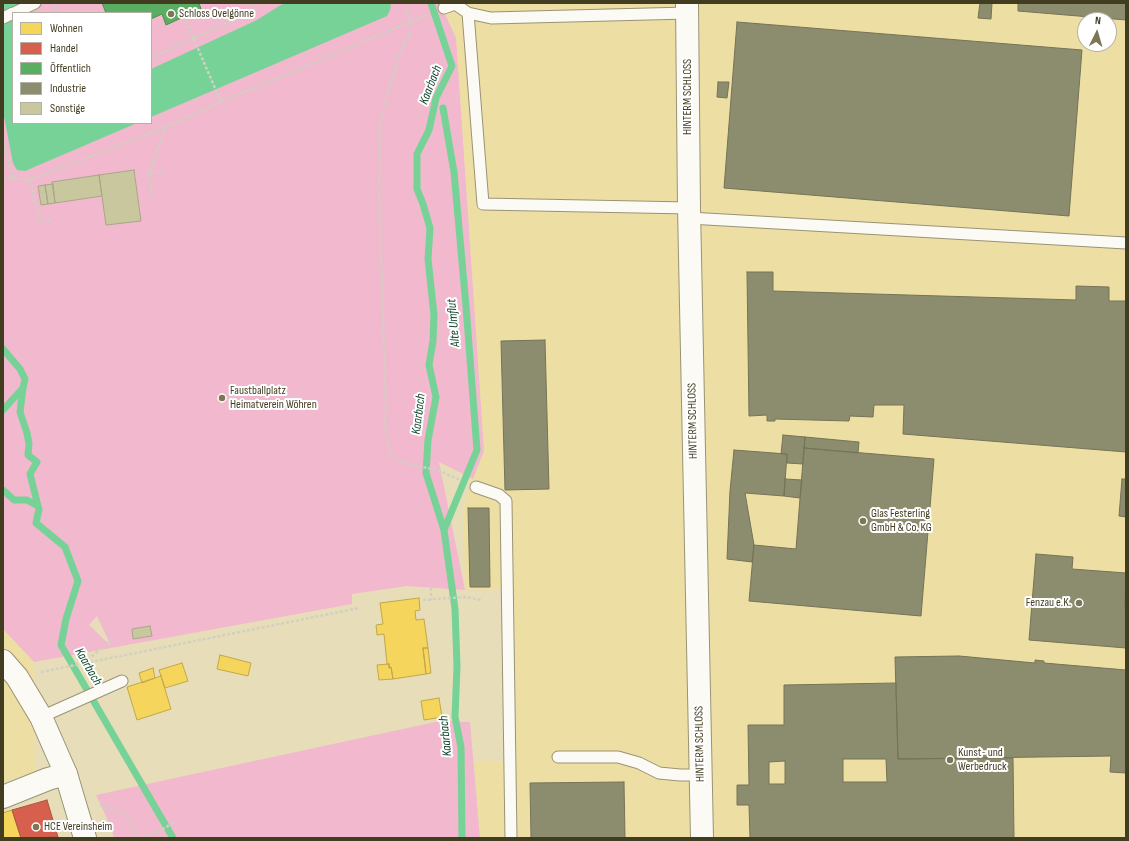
<!DOCTYPE html>
<html>
<head>
<meta charset="utf-8">
<style>
  body { margin:0 }
  #map { position:relative; width:1129px; height:841px; overflow:hidden; background:#e7deb9; font-family:"Sofia Sans Condensed",sans-serif }
  canvas { display:block }
  .frame { position:absolute; inset:0; border:4px solid #423c20; pointer-events:none }
  .legend { position:absolute; left:12px; top:12px; width:140px; height:112px; box-sizing:border-box; background:#fff; border:1px solid #b3b1a6; margin:0; padding:5px 7px; list-style:none; font-size:12px; color:#423c20 }
  .legend li { display:flex; align-items:center; gap:8px; height:20px }
  .legend b { width:20px; border:1px solid #b3b1a6 }
  .north { position:absolute; left:1077px; top:12px; width:40px; height:40px; box-sizing:border-box; background:#fff; border:1px solid #b3b1a6; border-radius:50%; rotate:5deg; font-size:11px; font-weight:700; line-height:16px; text-align:center; color:#423c20 }
  .north::after { content:''; display:block; margin:auto; width:14px; height:18px; background:#7c7556; clip-path:polygon(50% 0,100% 100%,50% 72%,0 100%) }
</style>
</head>
<body>
<div id="map">
<canvas width="1129" height="841"></canvas>
<div class="frame"></div>
<ul class="legend">
<li><b style="height:11px;background:#f6d55c"></b>Wohnen</li>
<li><b style="height:11px;background:#d6604d"></b>Handel</li>
<li><b style="height:11px;background:#5aae61"></b>Öffentlich</li>
<li><b style="height:11px;background:#8c8c6e"></b>Industrie</li>
<li><b style="height:11px;background:#c8c79e"></b>Sonstige</li>
</ul>
<div class="north">N</div>
</div>
<script>
const ctx = document.querySelector('canvas').getContext('2d');
ctx.lineJoin = 'round';
function paint(path, color) { ctx.fillStyle = color; ctx.fill(path, 'evenodd'); }
const toPath = rows => new Path2D(rows.map(r => 'M' + r).join(''));
function trace(path, color, width, dash) { ctx.strokeStyle = color; ctx.lineWidth = width; ctx.lineCap = dash ? 'butt' : 'round'; ctx.setLineDash(dash || []); ctx.stroke(path); }
function label(font, color, halo, rows, align = 'center') {
  ctx.font = font + ' "Sofia Sans Condensed",sans-serif'; ctx.lineWidth = 4; ctx.setLineDash([]); ctx.textBaseline = 'middle'; ctx.strokeStyle = halo; ctx.fillStyle = color; for (const [text, x, y, turn = 0] of rows) {
    ctx.save(); ctx.translate(x, y); ctx.rotate((+turn || 0) * Math.PI / 180); ctx.textAlign = isNaN(turn) ? turn : align; if (halo) ctx.strokeText(text, 0, 0); ctx.fillText(text, 0, 0); ctx.restore();
  }
}
paint(toPath([
  [440,3,1126,3,1126,838,480,838,474,761,504,761,501,589,465,590,463,509,470,485,484,451],
  [1085,20,1109,20,1109,44,1085,44],
  [3,629,34,662,35,772,3,782]
]), '#eddfa4');
paint(toPath([
  [3,3,440,3,456,38,484,451,473,479,439,462,465,590,407,586,352,594,352,604,34,662,3,629],
  [13,13,151,13,151,123,13,123],
  [97,616,111,646,89,625],
  [440,721,470,722,480,838,114,838,111,827,96,795]
]), '#f1b8ce');
paint(toPath([
  [3,3,27,3,30,13,13,13,13,123,137,123,25,171,17,170,13,163,3,111],
  [284,3,391,3,390,10,387,16,151,117,151,69,257,20]
]), '#76d297');
const homes = toPath([
  [419,598,420,610,415,611,416,620,424,619,428,648,423,648,426,674,393,679,391,667,389,668,389,664,387,664,384,634,377,635,376,625,383,624,380,603,419,598],
  [423,648,428,648,431,673,426,674,423,648],
  [220,655,251,663,248,676,217,669,220,655],
  [182,663,188,681,165,688,159,670,182,663],
  [389,664,389,668,391,667,393,679,379,680,377,665,389,664],
  [153,668,155,678,142,683,139,673,153,668],
  [161,676,171,709,137,720,127,687,161,676],
  [439,698,442,717,424,720,421,701,439,698],
  [12,810,21,838,3,838,3,813,12,810]
]);
paint(homes, '#f6d55c');
trace(homes, '#c0a74a', 1);
const shops = toPath([
  [47,800,58,837,21,838,12,810,47,800]
]);
paint(shops, '#d6604d');
trace(shops, '#aa5540', 1);
const public = toPath([
  [102,3,199,3,201,9,166,25,162,14,151,19,151,13,106,13,102,3]
]);
paint(public, '#5aae61');
trace(public, '#538c4e', 1);
const industry = toPath([
  [980,3,992,3,991,19,978,18,980,3],
  [1018,3,1126,3,1126,20,1018,11,1018,3],
  [737,22,1082,50,1069,216,724,188,737,22],
  [718,82,729,82,727,98,717,97,718,82],
  [747,272,773,272,773,291,1076,300,1076,286,1109,287,1109,301,1126,301,1126,452,903,434,904,405,874,405,873,417,850,416,849,421,775,419,775,421,767,421,767,415,749,416,747,272],
  [545,340,549,489,505,490,501,341,545,340],
  [783,435,805,437,803,464,787,463,787,454,781,454,783,435],
  [805,437,859,442,858,453,804,448,805,437],
  [804,448,934,459,921,616,749,601,754,545,796,549,804,448],
  [734,450,787,454,784,496,745,493,754,545,752,562,727,559,730,491,734,450],
  [785,479,802,480,800,498,784,496,785,479],
  [1122,479,1126,479,1126,517,1119,516,1122,479],
  [468,508,489,508,490,587,470,587,468,508],
  [1036,554,1073,557,1072,569,1126,573,1125,609,1126,609,1126,648,1029,640,1036,554],
  [959,656,1035,663,1035,660,1044,661,1044,663,1126,670,1126,773,1110,772,1111,756,898,759,895,657,959,656],
  [896,683,898,759,1013,758,1014,838,750,838,749,805,737,805,737,785,749,785,748,725,784,725,784,685,896,683],
  [843,759,886,759,887,782,843,782,843,759],
  [785,761,785,784,769,784,769,762,785,761],
  [624,782,625,838,531,838,530,783,624,782]
]);
paint(industry, '#8c8c6e');
trace(industry, '#767457', 1);
trace(toPath([
  [431,3,452,66,436,98,429,130,417,154,417,189,423,204,430,228,428,259,434,315,433,341,429,365,436,397,428,440,426,473,444,530,455,609,457,666,455,717,461,747,462,838],
  [443,108,454,172,466,306,477,450,444,530],
  [3,349,20,369,25,379,23,388,3,410],
  [23,388,20,412,27,433,29,444,28,455,37,462,30,474,38,506],
  [3,490,14,500,27,500,38,506,39,509,36,523,65,547,78,581,66,619,61,645,173,838]
]), '#76d297', 7);
const building = toPath([
  [134,170,141,221,106,225,99,175,134,170],
  [99,175,102,196,55,203,52,182,99,175],
  [53,184,55,203,48,204,45,185,53,184],
  [45,185,48,204,41,205,38,186,45,185],
  [150,626,152,636,133,639,132,629,150,626]
]);
paint(building, '#c8c79e');
trace(building, '#a9a78a', 1);
const lane = toPath([
  [444,8,455,4,468,13,491,18,688,13],
  [14,13,35,3],
  [468,13,483,204,689,208],
  [3,18,13,13],
  [689,218,1126,243],
  [476,487,499,495,506,501,511,838],
  [41,717,122,681],
  [558,757,618,757,639,763,659,773,680,775,701,775]
]);
const street = toPath([
  [687,3,689,208,702,838],
  [3,797,48,779,66,774]
]);
const secondary = toPath([
  [3,661,17,677,41,717,66,774,85,838]
]);
trace(lane, '#999375', 13);
trace(street, '#999375', 24);
trace(secondary, '#999375', 24);
trace(toPath([
  [404,3,411,21,410,33,399,55,380,121,379,194,386,415,385,426,387,438,391,456,404,463,437,470,460,480],
  [54,4,57,13],
  [180,7,221,102],
  [151,58,246,14,254,3],
  [3,140,12,177],
  [150,173,162,171],
  [3,180,12,177,30,180,166,127,221,102,429,14],
  [30,180,40,221,52,220],
  [152,196,149,173,166,127],
  [431,588,431,600],
  [423,600,465,597,482,600],
  [84,663,112,639],
  [41,672,359,608],
  [100,805,124,814,132,823,136,838],
  [144,838,159,831,175,822]
]), '#d2cfc3', 2.5, [3, 2]);
trace(lane, '#fbfaf4', 11);
trace(street, '#fbfaf4', 22);
trace(secondary, '#fbfaf4', 22);
for (const [x, y, r, color] of [
  [171,14,4,"#7c7556"],
  [222,398,4,"#7c7556"],
  [863,521,4,"#7c7556"],
  [1079,603,4,"#7c7556"],
  [950,760,4,"#7c7556"],
  [36,827,4,"#7c7556"]
]) { const dot = new Path2D(); dot.arc(x, y, r, 0, 2 * Math.PI); ctx.fillStyle = color; ctx.fill(dot); trace(dot, '#fff', 1.5); }
label('12px', '#423c20', '#fff', [
  ["Schloss Ovelgönne",179,14],
  ["Faustballplatz",230,391],
  ["Heimatverein Wöhren",230,405],
  ["Glas Festerling",871,514],
  ["GmbH & Co. KG",871,528],
  ["Fenzau e.K.",1071,603,"right"],
  ["Kunst- und",958,753],
  ["Werbedruck",958,767],
  ["HCE Vereinsheim",44,827]
], 'left');
label('12px', '#423c20', '#fff', [
  ["HINTERM SCHLOSS",688,97,-90],
  ["HINTERM SCHLOSS",693,421,-91],
  ["HINTERM SCHLOSS",700,744,-91]
]);
label('italic 13px', '#0f462b', '#fff', [
  ["Kaarbach",431,85,-69],
  ["Alte Umflut",454,323,-95],
  ["Kaarbach",419,414,-83],
  ["Kaarbach",88,667,60],
  ["Kaarbach",446,736,-96]
]);
</script>
</body>
</html>
